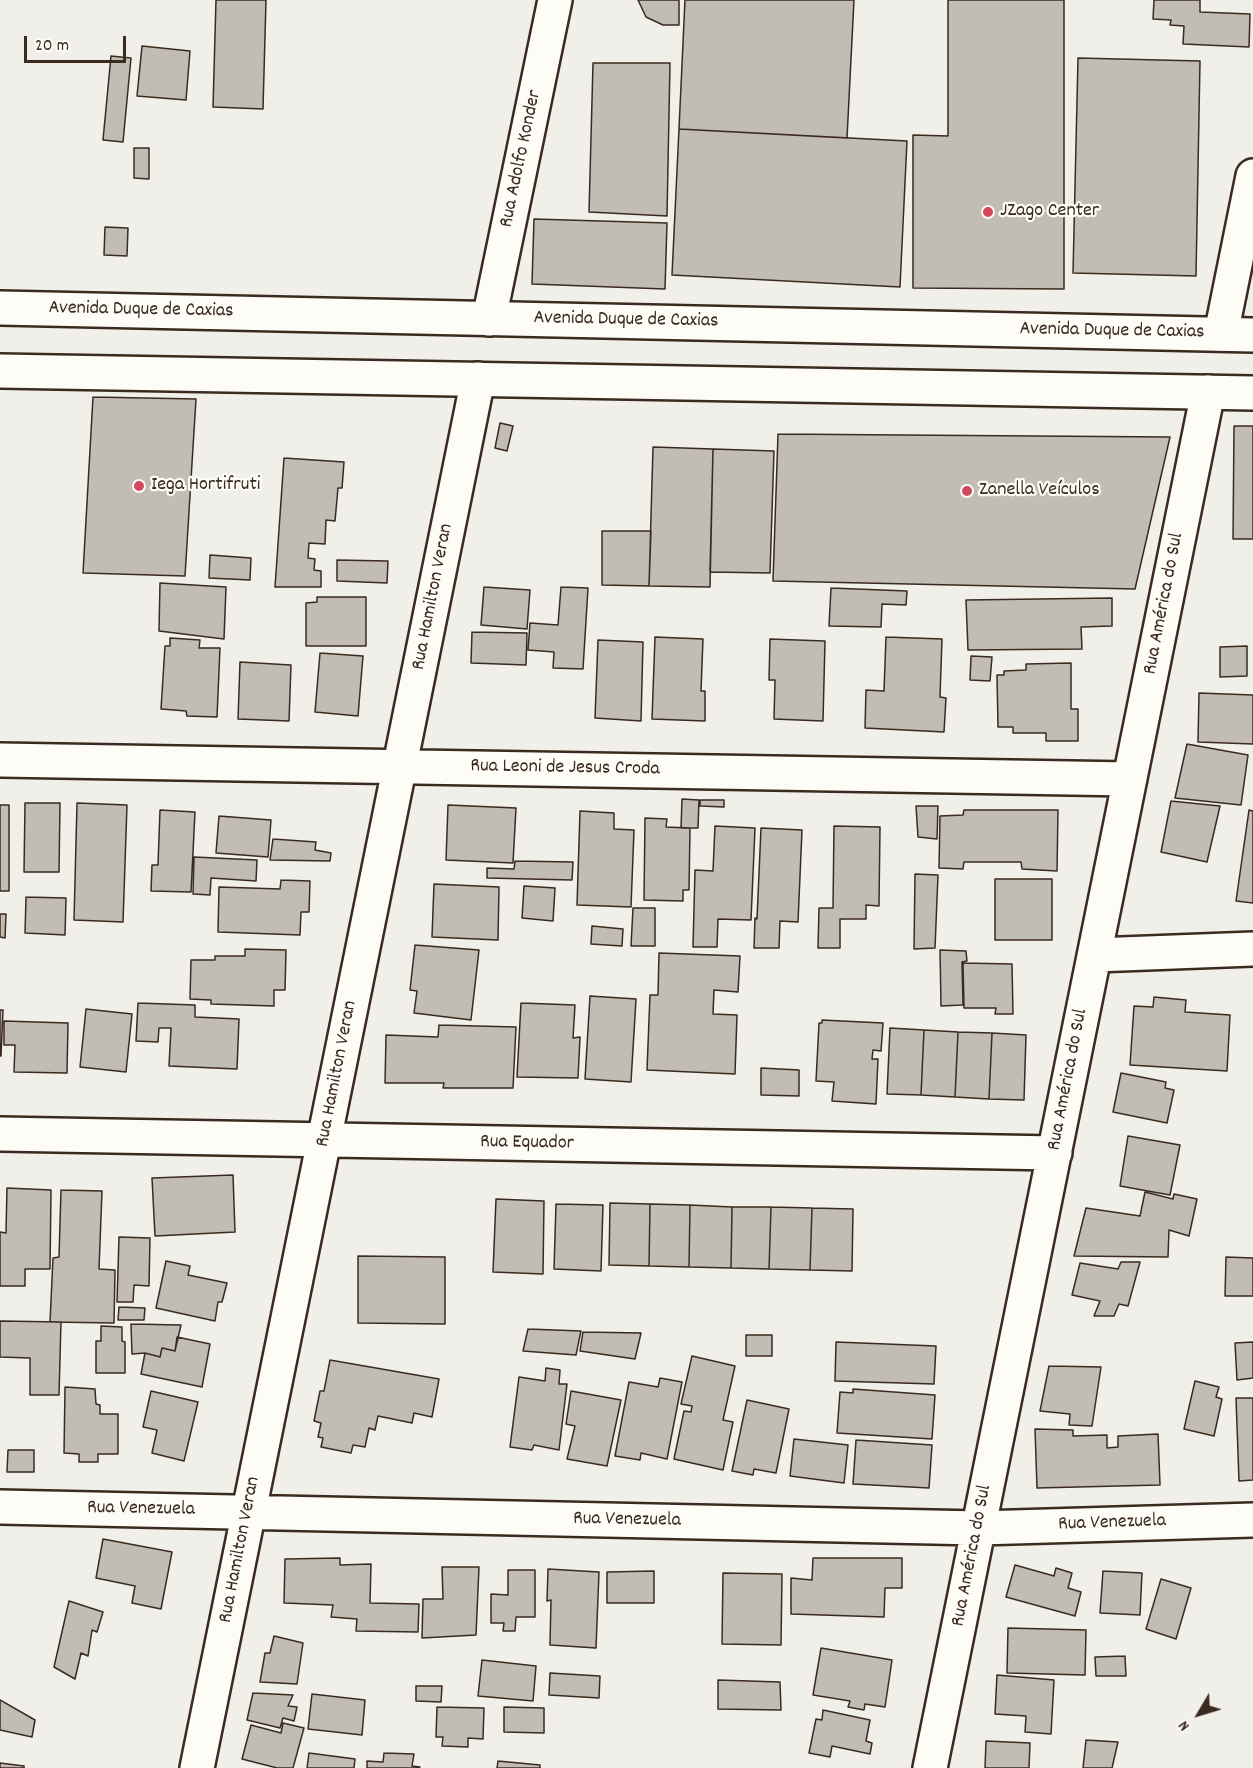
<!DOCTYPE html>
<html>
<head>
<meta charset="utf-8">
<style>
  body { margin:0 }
  #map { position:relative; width:1253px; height:1768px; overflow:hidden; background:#f1efea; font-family:Dekko,sans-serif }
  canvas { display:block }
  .north { position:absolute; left:1169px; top:1684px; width:60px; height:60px; -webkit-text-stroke:4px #fdfcf7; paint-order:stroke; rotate:232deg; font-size:16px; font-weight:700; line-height:24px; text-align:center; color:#3b2a1e }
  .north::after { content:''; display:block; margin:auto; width:21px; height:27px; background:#3b2a1e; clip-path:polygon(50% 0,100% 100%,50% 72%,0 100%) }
  .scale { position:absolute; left:24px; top:36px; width:102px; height:27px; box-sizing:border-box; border:3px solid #3b2a1e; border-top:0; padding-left:8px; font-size:18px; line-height:21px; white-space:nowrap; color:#3b2a1e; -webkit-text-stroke:4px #fdfcf7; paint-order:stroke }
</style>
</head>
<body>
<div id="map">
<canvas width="1253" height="1768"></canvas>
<div class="north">N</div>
<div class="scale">20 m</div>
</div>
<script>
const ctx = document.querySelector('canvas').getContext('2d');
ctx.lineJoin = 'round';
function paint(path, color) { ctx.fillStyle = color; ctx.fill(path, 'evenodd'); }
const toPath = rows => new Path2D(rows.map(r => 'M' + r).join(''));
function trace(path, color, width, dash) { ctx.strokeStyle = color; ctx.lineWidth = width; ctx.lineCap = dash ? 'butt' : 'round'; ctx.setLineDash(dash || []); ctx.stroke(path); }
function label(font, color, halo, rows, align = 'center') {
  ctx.font = font + ' Dekko,sans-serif'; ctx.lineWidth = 4.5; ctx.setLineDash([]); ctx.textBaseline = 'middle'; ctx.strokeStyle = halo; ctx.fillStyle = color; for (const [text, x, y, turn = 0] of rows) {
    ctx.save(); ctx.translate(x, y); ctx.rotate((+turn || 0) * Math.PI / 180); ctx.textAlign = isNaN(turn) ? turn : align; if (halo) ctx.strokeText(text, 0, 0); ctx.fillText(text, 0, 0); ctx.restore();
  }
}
const building = toPath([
  [216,0,266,0,263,109,213,107,216,0],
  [638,0,679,0,679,25,663,25,646,17,638,0],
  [685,0,854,0,847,138,679,129,685,0],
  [948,0,1064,0,1064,289,913,288,913,135,948,136,948,0],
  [1154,0,1200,0,1200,12,1250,14,1249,47,1183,44,1184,26,1170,25,1171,20,1153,19,1154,0],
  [142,46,190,51,186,100,137,96,142,46],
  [111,56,131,58,123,142,103,140,111,56],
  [1078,58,1200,61,1196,276,1073,273,1078,58],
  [593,63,670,63,667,216,589,212,593,63],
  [679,129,907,141,900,287,672,275,679,129],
  [134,148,149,148,149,179,134,178,134,148],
  [534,219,667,223,665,289,532,284,534,219],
  [105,227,128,228,127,256,104,255,105,227],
  [93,397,196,399,185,576,83,573,93,397],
  [500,423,513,426,507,451,495,448,500,423],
  [1234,426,1253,426,1253,539,1233,539,1234,426],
  [778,434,901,435,1170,437,1135,589,773,581,778,434],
  [653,447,713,449,710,587,649,586,653,447],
  [713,449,774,451,770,573,710,572,713,449],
  [284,458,344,462,342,488,338,488,335,521,326,520,325,544,309,543,308,558,315,559,314,570,321,571,321,587,275,587,284,458],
  [602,531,651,531,649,586,602,585,602,531],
  [210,555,251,558,250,580,209,578,210,555],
  [337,560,388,561,387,583,337,581,337,560],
  [160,583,226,587,224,639,159,631,160,583],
  [484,587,530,590,527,629,481,625,484,587],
  [561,587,588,588,583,669,553,668,554,652,528,650,530,623,558,625,561,587],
  [831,588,907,591,906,605,882,604,881,627,829,626,831,588],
  [317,597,366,597,366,646,306,646,306,603,317,602,317,597],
  [1112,598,1112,626,1081,627,1082,649,968,650,966,600,1112,598],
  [472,632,527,633,526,665,471,663,472,632],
  [655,637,703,639,701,691,705,691,705,721,652,719,655,637],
  [886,637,942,639,940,697,946,698,944,732,865,728,866,690,884,691,886,637],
  [170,638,200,640,199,648,220,648,217,717,187,716,186,711,161,709,165,646,170,646,170,638],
  [770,639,825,641,823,721,774,719,775,680,769,680,770,639],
  [598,640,643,642,641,721,595,718,598,640],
  [1247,646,1247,676,1220,677,1220,647,1247,646],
  [320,653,363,656,358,716,315,712,320,653],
  [971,656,992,657,990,681,970,680,971,656],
  [240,662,291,665,289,721,238,719,240,662],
  [1071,663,1071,709,1078,709,1078,741,1046,741,1046,733,1013,733,1013,727,998,727,997,675,1004,675,1004,671,1026,670,1026,664,1071,663],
  [1199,693,1253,695,1253,744,1198,742,1199,693],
  [1187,744,1248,755,1241,805,1175,798,1187,744],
  [682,799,699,800,698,828,681,828,682,799],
  [700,800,724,800,724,807,700,806,700,800],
  [1171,801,1220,806,1207,862,1161,852,1171,801],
  [25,803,60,803,59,872,24,872,25,803],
  [77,803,127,805,123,922,74,920,77,803],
  [0,805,9,805,9,891,0,891,0,805],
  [448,805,516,808,513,863,446,860,448,805],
  [916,806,938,806,937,839,918,837,916,806],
  [160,810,195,812,191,892,151,891,152,865,158,865,160,810],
  [964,810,1058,810,1057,871,1022,869,1021,862,964,862,963,869,939,868,940,816,963,815,964,810],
  [1249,810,1253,811,1253,903,1236,901,1249,810],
  [580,811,614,813,614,829,634,830,631,907,577,905,580,811],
  [219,816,271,820,268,857,216,853,219,816],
  [645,818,667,819,666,827,690,828,689,890,683,890,683,901,644,900,645,818],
  [715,826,755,828,751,920,718,919,717,947,693,947,695,870,713,871,715,826],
  [834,826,880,827,879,906,866,905,866,919,840,919,840,948,818,948,819,908,833,908,834,826],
  [761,828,802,830,798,922,780,921,779,948,754,948,755,918,757,919,761,828],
  [273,839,316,842,315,850,331,853,330,861,270,860,273,839],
  [194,857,257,860,256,881,211,878,210,895,193,894,194,857],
  [515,861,573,862,572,880,487,878,487,868,514,869,515,861],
  [915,874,938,875,935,948,914,949,915,874],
  [995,879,1052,879,1052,940,995,940,995,879],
  [281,880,310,881,309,912,301,912,300,935,218,932,219,887,280,889,281,880],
  [434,884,499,887,498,940,432,937,434,884],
  [524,886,555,888,553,921,522,918,524,886],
  [26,897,66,898,65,935,25,933,26,897],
  [633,908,655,908,655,946,631,946,633,908],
  [0,914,6,914,5,938,0,937,0,914],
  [592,926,623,929,622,946,591,944,592,926],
  [415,945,479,950,471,1020,414,1013,417,991,410,990,415,945],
  [245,949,286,950,285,990,274,990,274,1006,211,1004,211,1000,190,999,191,960,215,960,215,956,245,956,245,949],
  [940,950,966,951,967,961,962,962,963,1005,941,1006,940,950],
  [659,953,740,956,738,992,714,990,713,1014,737,1015,735,1074,647,1070,650,995,658,995,659,953],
  [963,963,1012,964,1013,1014,995,1014,996,1008,964,1008,963,963],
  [590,996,636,999,631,1082,585,1079,590,996],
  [1154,997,1186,1000,1185,1012,1230,1015,1227,1071,1130,1065,1134,1006,1153,1007,1154,997],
  [138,1003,195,1005,195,1017,239,1019,237,1069,169,1066,171,1028,159,1028,158,1042,136,1041,138,1003],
  [521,1003,575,1005,573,1038,580,1037,578,1078,517,1077,521,1003],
  [86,1009,132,1014,126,1072,80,1067,86,1009],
  [0,1010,3,1010,1,1056,0,1056,0,1010],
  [822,1020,883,1023,881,1051,873,1050,872,1059,878,1059,876,1104,832,1101,834,1082,816,1081,819,1023,822,1023,822,1020],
  [4,1021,68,1023,67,1073,14,1072,15,1045,4,1045,4,1021],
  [439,1025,516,1027,513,1088,443,1088,444,1083,385,1083,386,1035,438,1037,439,1025],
  [890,1028,924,1030,921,1095,887,1094,890,1028],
  [924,1030,958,1032,955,1097,921,1095,924,1030],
  [958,1032,992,1033,989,1099,955,1097,958,1032],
  [992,1033,1026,1035,1024,1100,989,1099,992,1033],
  [761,1068,799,1070,799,1096,761,1095,761,1068],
  [1121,1073,1166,1082,1165,1088,1174,1090,1167,1123,1113,1112,1121,1073],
  [1128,1136,1180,1145,1170,1195,1120,1186,1128,1136],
  [233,1175,235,1232,155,1236,152,1178,233,1175],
  [7,1188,51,1190,50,1269,25,1269,25,1286,0,1286,0,1232,6,1233,7,1188],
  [61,1190,102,1191,99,1269,115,1270,114,1323,50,1322,53,1258,59,1257,61,1190],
  [1145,1192,1173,1199,1174,1194,1197,1199,1189,1236,1169,1230,1168,1257,1074,1256,1086,1208,1140,1216,1145,1192],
  [496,1199,544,1201,543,1274,493,1272,496,1199],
  [610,1203,650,1204,649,1266,609,1265,610,1203],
  [556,1204,603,1205,601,1271,554,1269,556,1204],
  [650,1204,690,1205,689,1267,649,1266,650,1204],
  [690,1205,732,1207,731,1268,689,1267,690,1205],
  [732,1207,771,1207,769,1269,731,1268,732,1207],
  [771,1207,812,1208,810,1270,769,1269,771,1207],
  [812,1208,853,1209,852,1271,810,1270,812,1208],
  [119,1237,150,1238,149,1286,134,1285,133,1302,117,1302,119,1237],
  [358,1256,445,1257,445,1324,358,1323,358,1256],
  [1226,1257,1253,1258,1253,1296,1225,1296,1226,1257],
  [166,1261,190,1266,188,1275,227,1283,222,1302,218,1302,215,1321,156,1308,166,1261],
  [1121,1262,1140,1262,1128,1306,1119,1304,1114,1316,1094,1316,1100,1301,1072,1295,1080,1263,1118,1269,1121,1262],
  [119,1307,145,1308,144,1320,118,1320,119,1307],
  [0,1321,61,1322,59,1395,30,1395,30,1358,0,1357,0,1321],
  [131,1324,181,1325,175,1351,162,1348,160,1357,145,1353,132,1354,131,1324],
  [101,1326,122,1327,122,1341,125,1342,125,1373,96,1373,96,1341,101,1341,101,1326],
  [528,1329,581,1331,576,1355,523,1351,528,1329],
  [583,1332,641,1333,635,1359,580,1351,583,1332],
  [746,1335,772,1335,772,1356,746,1356,746,1335],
  [177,1337,210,1344,202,1387,141,1374,145,1353,160,1357,162,1348,175,1351,177,1337],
  [836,1342,936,1346,934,1384,835,1381,836,1342],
  [1253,1342,1253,1378,1237,1380,1235,1343,1253,1342],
  [692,1356,735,1366,723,1420,733,1422,723,1470,674,1459,684,1411,691,1412,692,1406,681,1404,692,1356],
  [330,1360,439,1379,432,1417,414,1413,412,1423,378,1416,375,1430,369,1428,365,1447,353,1445,351,1453,321,1447,323,1438,318,1437,321,1423,314,1421,320,1391,324,1391,330,1360],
  [1049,1366,1101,1367,1092,1426,1069,1425,1070,1414,1040,1411,1049,1366],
  [546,1368,560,1370,559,1384,567,1384,559,1450,534,1445,532,1450,510,1447,519,1377,545,1381,546,1368],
  [660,1378,682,1382,667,1459,641,1453,640,1460,615,1456,629,1382,658,1387,660,1378],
  [1195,1381,1219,1387,1216,1397,1222,1399,1214,1436,1184,1429,1195,1381],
  [65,1387,95,1389,96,1404,100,1405,100,1414,118,1414,118,1454,98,1454,98,1462,79,1462,79,1454,64,1453,65,1387],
  [853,1389,935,1395,932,1439,837,1433,840,1392,853,1393,853,1389],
  [151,1391,198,1402,184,1461,152,1453,157,1430,143,1427,151,1391],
  [571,1391,621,1400,607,1466,567,1459,575,1426,566,1424,571,1391],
  [1236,1398,1253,1398,1253,1480,1239,1481,1236,1398],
  [747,1400,789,1409,776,1473,754,1469,753,1475,732,1471,747,1400],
  [1035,1429,1073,1430,1073,1436,1107,1435,1107,1448,1118,1447,1118,1436,1158,1434,1160,1485,1037,1488,1035,1429],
  [794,1439,848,1445,844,1483,790,1476,794,1439],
  [856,1440,932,1445,929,1488,853,1484,856,1440],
  [8,1450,34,1450,34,1472,7,1472,8,1450],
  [103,1539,172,1552,161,1609,132,1603,135,1586,96,1578,103,1539],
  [340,1558,340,1565,371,1564,370,1603,419,1604,418,1632,356,1631,357,1619,331,1617,333,1605,284,1603,285,1559,340,1558],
  [813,1558,902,1558,902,1588,885,1588,884,1617,791,1614,791,1578,812,1580,813,1558],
  [1015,1565,1054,1576,1056,1568,1072,1573,1068,1588,1081,1592,1075,1616,1006,1597,1015,1565],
  [442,1567,479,1567,476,1635,422,1638,423,1599,443,1599,442,1567],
  [548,1569,599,1572,596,1648,550,1645,551,1600,547,1601,548,1569],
  [508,1570,535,1570,535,1617,516,1617,515,1631,503,1631,504,1623,491,1623,491,1594,508,1595,508,1570],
  [654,1571,654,1603,607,1603,607,1572,654,1571],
  [1103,1571,1142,1573,1140,1615,1100,1613,1103,1571],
  [723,1573,782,1574,781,1645,722,1644,723,1573],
  [1161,1579,1191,1588,1176,1639,1146,1629,1161,1579],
  [69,1601,103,1612,97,1632,92,1630,88,1656,81,1653,75,1679,54,1667,69,1601],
  [1008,1628,1086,1630,1085,1675,1007,1673,1008,1628],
  [274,1636,303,1643,297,1684,260,1682,265,1653,270,1653,274,1636],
  [821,1648,892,1660,885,1707,865,1704,864,1710,848,1707,850,1701,813,1695,821,1648],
  [1125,1656,1126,1676,1096,1676,1095,1657,1125,1656],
  [482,1660,536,1666,533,1701,478,1696,482,1660],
  [550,1673,600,1676,599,1698,549,1695,550,1673],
  [997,1675,1054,1680,1051,1734,1025,1732,1026,1716,995,1714,997,1675],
  [718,1680,780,1682,781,1710,718,1709,718,1680],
  [416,1686,442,1686,441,1702,416,1701,416,1686],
  [253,1693,293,1695,288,1706,297,1707,294,1721,283,1718,280,1728,247,1720,253,1693],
  [312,1694,365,1700,362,1735,308,1729,312,1694],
  [0,1700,35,1720,32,1737,0,1730,0,1700],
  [437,1707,484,1708,483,1739,468,1738,468,1747,442,1746,443,1737,436,1737,437,1707],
  [504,1707,544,1708,544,1733,504,1732,504,1707],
  [823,1710,870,1720,866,1741,872,1743,870,1754,832,1746,830,1757,809,1753,816,1719,822,1720,823,1710],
  [283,1723,304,1728,293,1768,277,1768,242,1759,251,1725,281,1733,283,1723],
  [1086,1740,1118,1742,1112,1768,1083,1768,1086,1740],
  [986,1741,1030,1743,1029,1768,985,1768,986,1741],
  [309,1753,355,1759,354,1768,307,1768,309,1753],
  [384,1753,414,1754,412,1766,420,1767,419,1768,367,1768,367,1761,383,1762,384,1753],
  [498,1761,540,1765,540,1768,497,1768,498,1761],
  [0,1763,24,1766,24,1768,0,1768,0,1763]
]);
paint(building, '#c1bcb4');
trace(building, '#3b2a1e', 1.5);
const street = toPath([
  [489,319,555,0],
  [1221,334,1253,176],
  [0,760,1130,779],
  [1095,955,1253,949],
  [0,1134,1055,1153],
  [0,1507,979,1528,1253,1520],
  [197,1768,478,379],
  [930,1768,1208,392]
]);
const primary = toPath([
  [0,308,1253,335],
  [0,371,1253,393]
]);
trace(street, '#3b2a1e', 38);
trace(primary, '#3b2a1e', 38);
trace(street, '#fdfcf7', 33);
trace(primary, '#fdfcf7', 33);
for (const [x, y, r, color] of [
  [988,212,6,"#d1495b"],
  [139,486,6,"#d1495b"],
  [967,491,6,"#d1495b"]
]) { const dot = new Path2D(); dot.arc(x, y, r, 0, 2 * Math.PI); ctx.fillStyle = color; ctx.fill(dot); trace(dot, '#fdfcf7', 2); }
label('20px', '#3b2a1e', '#fdfcf7', [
  ["Rua Adolfo Konder",522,159,-78],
  ["Avenida Duque de Caxias",141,311,1],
  ["Avenida Duque de Caxias",626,321,1],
  ["Avenida Duque de Caxias",1112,332,1],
  ["Rua Hamilton Veran",434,597,-79],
  ["Rua América do Sul",1165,604,-79],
  ["Rua Leoni de Jesus Croda",565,769,1],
  ["Rua Hamilton Veran",338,1074,-79],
  ["Rua América do Sul",1069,1080,-79],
  ["Rua Equador",527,1144,1],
  ["Rua Venezuela",141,1510,1],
  ["Rua Venezuela",627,1521,1],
  ["Rua Venezuela",1112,1524,-2],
  ["Rua Hamilton Veran",241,1550,-79],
  ["Rua América do Sul",973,1556,-79]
]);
label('20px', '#3b2a1e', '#fdfcf7', [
  ["JZago Center",1000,212],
  ["Iega Hortifruti",151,486],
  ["Zanella Veículos",979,491]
], 'left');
</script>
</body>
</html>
